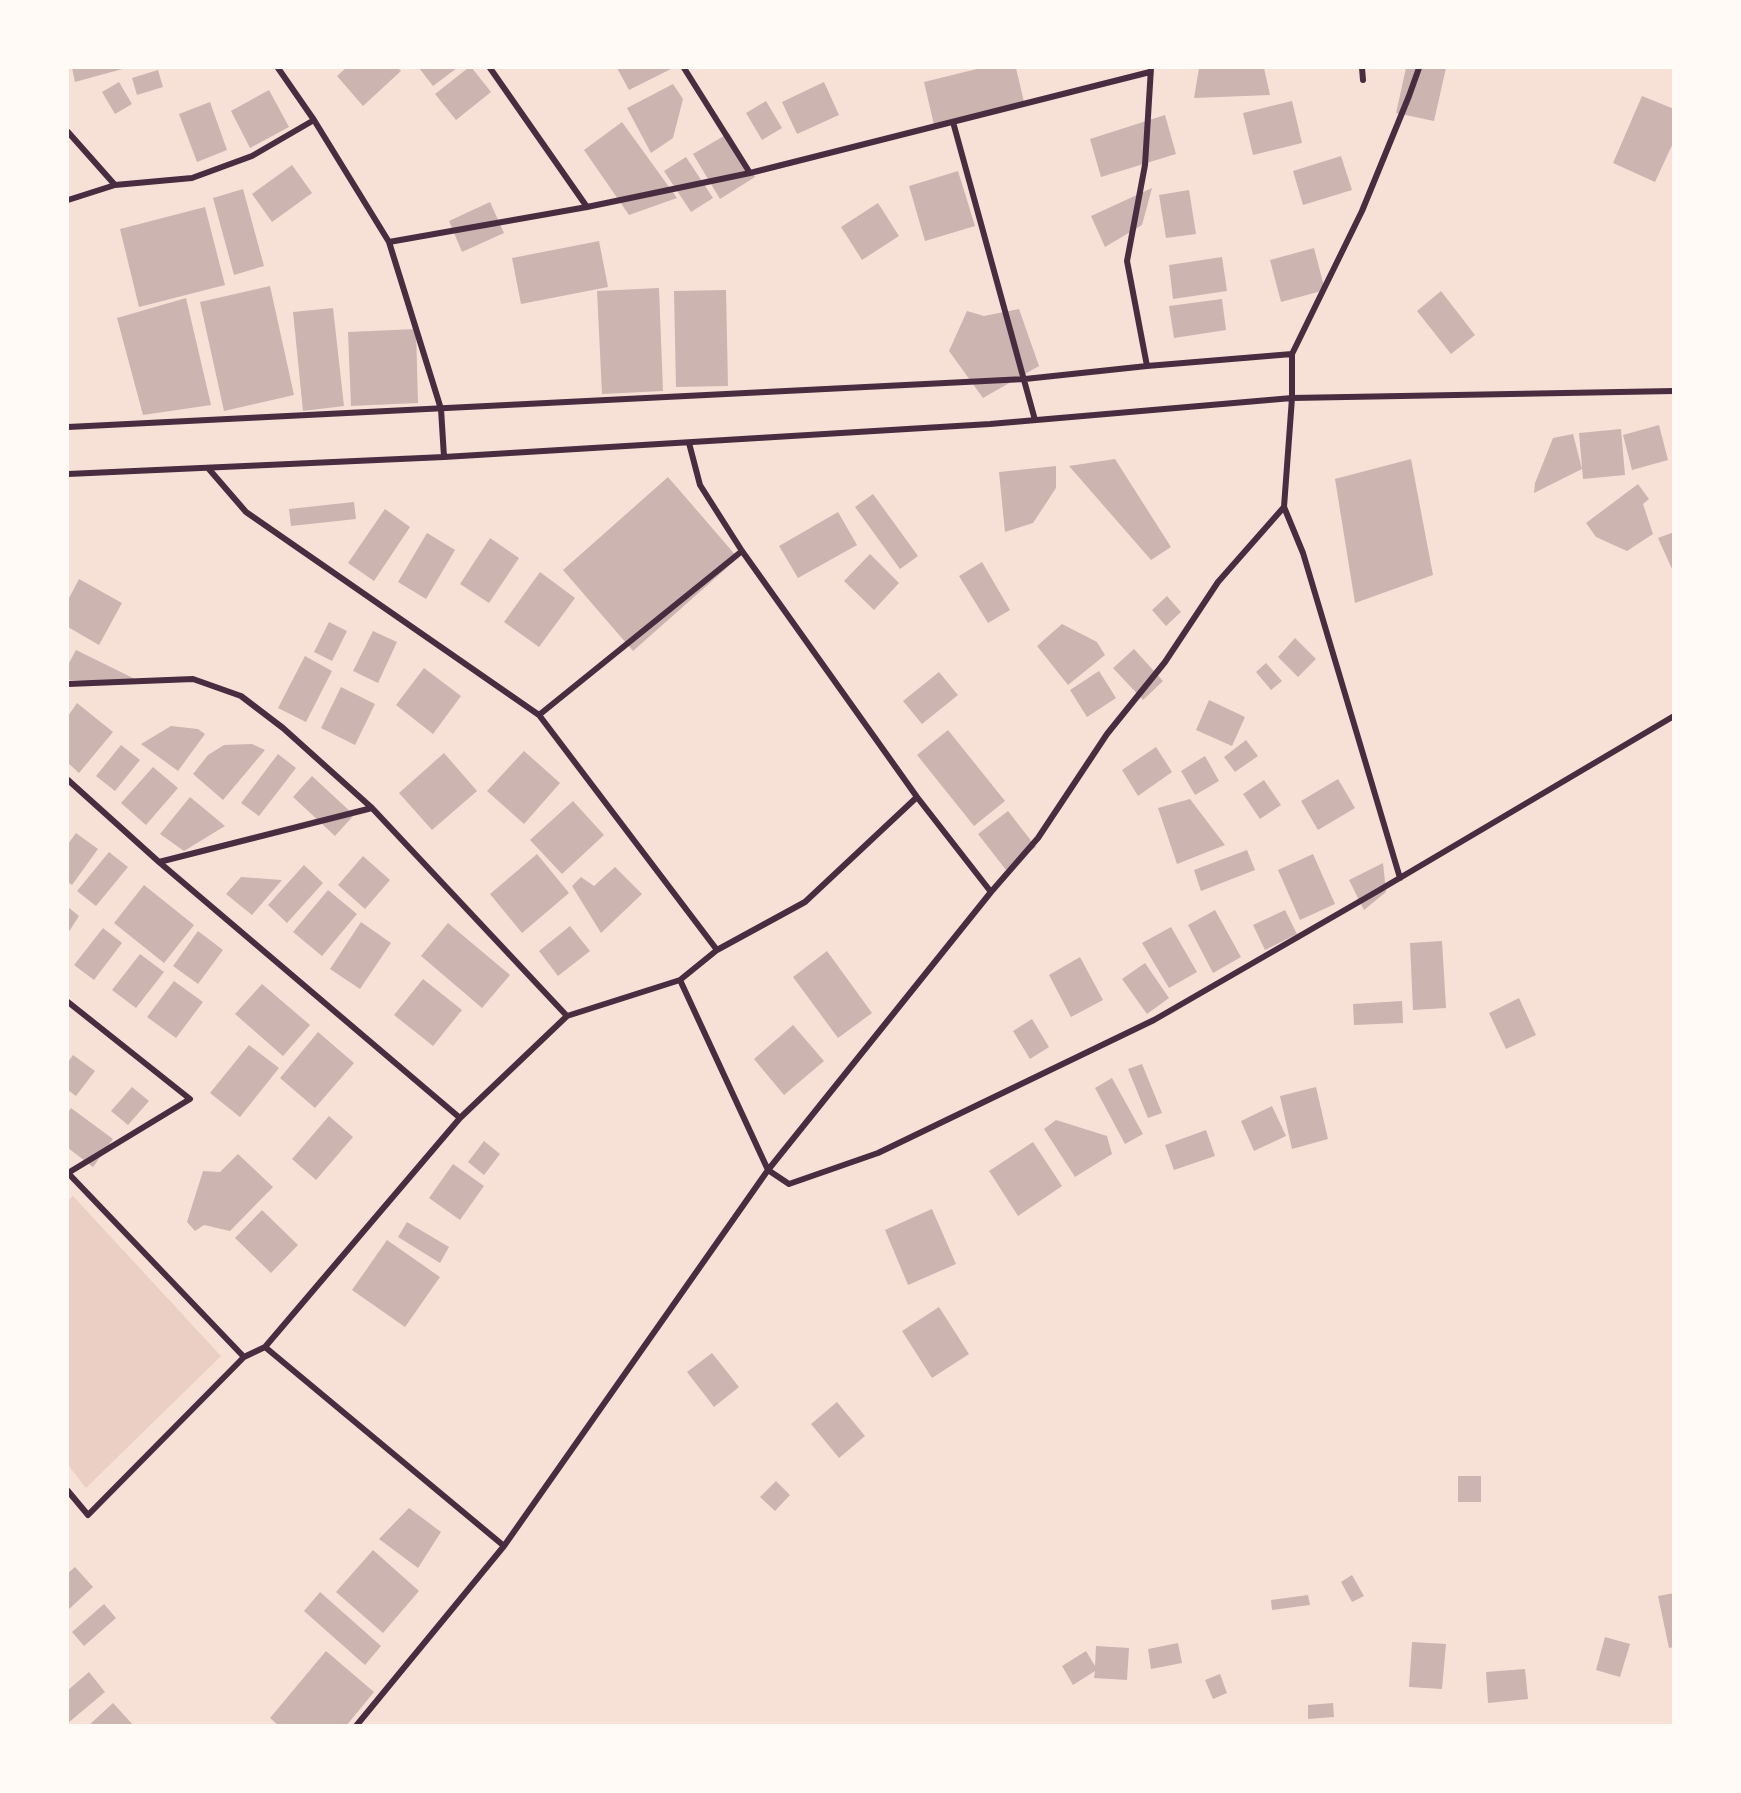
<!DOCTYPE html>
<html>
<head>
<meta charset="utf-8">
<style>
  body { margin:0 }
  #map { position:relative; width:1741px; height:1793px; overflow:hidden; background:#f7e1d7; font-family:"Titillium Web",sans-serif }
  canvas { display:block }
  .frame { position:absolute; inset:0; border:69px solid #fffaf5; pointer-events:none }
</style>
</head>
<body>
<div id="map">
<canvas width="1741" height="1793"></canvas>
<div class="frame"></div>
</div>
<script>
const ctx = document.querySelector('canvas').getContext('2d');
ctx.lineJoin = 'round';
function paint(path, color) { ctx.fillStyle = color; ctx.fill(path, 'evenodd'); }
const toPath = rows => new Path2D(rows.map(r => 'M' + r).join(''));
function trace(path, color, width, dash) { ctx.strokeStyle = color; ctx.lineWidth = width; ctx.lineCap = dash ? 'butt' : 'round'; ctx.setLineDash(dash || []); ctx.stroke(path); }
paint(toPath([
  [73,1196,221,1356,86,1488,68,1465,68,1200]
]), '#ebcfc5');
paint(toPath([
  [72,68,126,68,75,82],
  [346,68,398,68,401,71,363,106,337,76],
  [419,68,457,68,433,86],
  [468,68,472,68,491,92,456,120,435,94],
  [617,68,673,68,629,90],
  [981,68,1016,68,1024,102,934,125,924,82],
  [1199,68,1264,68,1270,95,1194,98],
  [1406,68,1446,68,1434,121,1396,113],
  [158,70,163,87,137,95,132,78],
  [119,82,132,104,115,114,102,92],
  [824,82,839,115,797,134,782,102],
  [673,84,683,99,673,138,651,153,627,108],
  [269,90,289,127,250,148,231,111],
  [1642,96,1674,109,1674,141,1655,182,1613,163],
  [766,101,782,128,762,140,746,113],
  [1292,101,1302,143,1253,155,1243,113],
  [210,102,227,150,197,162,179,114],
  [1165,115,1176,154,1101,177,1090,139],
  [622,122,677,198,629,215,584,150],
  [729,133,755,177,720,199,693,154],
  [1341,156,1352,190,1303,205,1293,171],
  [686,157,713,198,691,212,664,171],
  [292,165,312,193,272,222,252,194],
  [958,171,975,226,925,241,909,186],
  [1152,188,1142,225,1105,247,1091,216],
  [243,189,264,266,234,275,213,198],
  [1189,190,1196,234,1166,238,1159,195],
  [490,202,504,233,462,252,449,221],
  [878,203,899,236,862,260,841,227],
  [205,207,225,285,139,307,120,229],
  [599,241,608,287,521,304,512,258],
  [1314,248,1325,290,1281,302,1270,260],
  [1222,257,1227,291,1173,299,1169,265],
  [270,286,294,395,224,411,200,302],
  [659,288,663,391,602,394,597,291],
  [726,290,728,386,676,387,674,291],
  [1441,291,1475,335,1451,354,1417,311],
  [186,298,211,405,143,415,117,318],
  [1222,299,1226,330,1174,338,1169,306],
  [333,308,344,406,303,411,293,312],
  [1019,309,1039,366,983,398,949,351,967,311,984,316],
  [416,329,418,403,351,406,348,332],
  [1659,425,1668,460,1632,470,1623,435],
  [1621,429,1625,475,1583,479,1579,433],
  [1573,434,1582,469,1534,493,1535,483,1553,438],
  [1115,459,1171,547,1151,560,1069,466],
  [1411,459,1433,575,1355,603,1335,479],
  [1056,466,1056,488,1033,523,1005,532,999,472],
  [668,477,738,558,633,651,563,570],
  [1638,484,1649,499,1643,504,1653,534,1627,551,1596,537,1586,523],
  [873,494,918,556,900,569,855,507],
  [354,502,356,519,291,526,289,509],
  [385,509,410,527,374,581,348,563],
  [838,512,857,545,798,578,779,546],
  [1674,532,1674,568,1672,569,1658,538],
  [427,533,455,550,426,599,398,582],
  [490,538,519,558,489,603,460,584],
  [870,554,899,583,874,610,844,581],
  [982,562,1010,610,988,623,959,576],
  [540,572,575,598,539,647,504,622],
  [79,579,122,603,99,645,68,627,68,600],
  [1167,596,1181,612,1166,626,1152,610],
  [329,622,347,631,332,661,314,652],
  [1062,624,1097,642,1105,655,1068,685,1037,646],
  [373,631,397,642,378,683,353,671],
  [1295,638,1316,659,1298,677,1278,657],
  [1134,649,1163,681,1143,700,1113,668],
  [76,650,137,680,134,683,68,680,68,665],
  [305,656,332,671,306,722,278,708],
  [1266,663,1282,681,1271,690,1256,672],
  [424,668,461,696,433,734,396,705],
  [1099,671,1116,698,1087,717,1070,690],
  [939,672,958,695,922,724,903,701],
  [341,687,375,704,355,745,321,728],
  [1209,700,1245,717,1232,746,1196,730],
  [77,703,113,732,79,773,68,763,68,716],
  [171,726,198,729,205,734,178,771,141,744],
  [948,730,1005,801,974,826,917,755],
  [1246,740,1258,756,1235,772,1224,757],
  [252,744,265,750,223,800,193,774,208,755,224,745],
  [121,745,140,760,115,791,96,776],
  [1156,747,1172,772,1138,796,1122,770],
  [524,751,560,783,524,824,487,791],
  [444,753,477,791,432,830,399,793],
  [278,754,296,768,259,816,241,803],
  [1205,756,1219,781,1195,795,1181,771],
  [153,767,178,788,146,825,121,803],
  [312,776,354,815,335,836,293,797],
  [1338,779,1355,808,1318,830,1301,801],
  [1264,780,1281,805,1260,819,1243,794],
  [190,797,225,826,184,851,160,834],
  [1190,799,1225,845,1177,864,1158,808],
  [573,801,604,835,562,874,530,840],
  [1008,811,1036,847,1006,870,978,834],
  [76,833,98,849,72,885,68,882,68,844],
  [1247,850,1255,870,1201,891,1194,870],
  [109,852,128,867,96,906,77,891],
  [537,854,569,893,522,933,490,894],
  [1313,854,1335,904,1300,920,1278,870],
  [363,856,390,880,365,909,338,885],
  [1383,863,1386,892,1364,910,1349,880],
  [304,865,323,883,287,923,268,905],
  [615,867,642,894,601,933,572,886,581,877,594,886],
  [241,877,282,880,252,915,226,894],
  [144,885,194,925,164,963,114,923],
  [328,890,357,914,322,956,293,932],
  [68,907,79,916,68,933],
  [1215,910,1241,957,1213,973,1188,925],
  [1285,910,1297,934,1265,950,1253,925],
  [361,922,391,943,360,989,330,969],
  [448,923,510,975,482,1008,421,956],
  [570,926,590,951,558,976,539,951],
  [1171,927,1197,972,1169,988,1142,943],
  [103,928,122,943,94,980,74,965],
  [198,931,223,950,198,984,173,966],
  [1442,941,1446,1008,1413,1010,1410,943],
  [827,951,872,1013,838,1038,793,977],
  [140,954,164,972,136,1008,112,990],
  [1080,957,1103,1000,1071,1017,1049,975],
  [1145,963,1169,998,1147,1014,1122,979],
  [423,979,462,1010,433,1046,394,1015],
  [174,981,203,1002,176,1038,147,1017],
  [262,984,310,1025,283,1056,235,1014],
  [1519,998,1536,1035,1506,1049,1489,1013],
  [1402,1001,1403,1023,1354,1025,1353,1004],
  [1032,1019,1049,1047,1030,1059,1013,1031],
  [793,1025,824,1061,784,1095,754,1059],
  [318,1032,354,1063,315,1108,280,1078],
  [249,1045,279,1068,240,1117,210,1093],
  [73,1055,95,1071,76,1096,68,1090,68,1062],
  [1142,1064,1162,1113,1148,1118,1128,1069],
  [1112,1078,1143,1134,1125,1144,1095,1088],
  [132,1087,149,1101,128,1125,111,1111],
  [1316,1087,1328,1139,1292,1149,1280,1096],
  [1272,1106,1286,1136,1254,1151,1241,1121],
  [71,1108,113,1139,93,1167,68,1148,68,1113],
  [329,1116,353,1137,316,1180,292,1159],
  [1056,1120,1107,1136,1112,1154,1075,1177,1044,1129],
  [1206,1130,1215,1156,1174,1170,1165,1145],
  [484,1141,500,1154,484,1175,468,1162],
  [1033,1142,1062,1186,1018,1216,989,1171],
  [238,1154,273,1187,230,1231,204,1225,195,1231,187,1222,203,1171,220,1172],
  [453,1164,484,1186,460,1220,429,1198],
  [932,1209,956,1264,908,1285,885,1230],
  [262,1210,298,1245,271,1273,235,1238],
  [407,1222,449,1247,440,1263,398,1237],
  [387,1240,440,1277,405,1327,352,1290],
  [939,1307,969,1354,932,1378,902,1331],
  [712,1353,739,1387,714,1407,687,1372],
  [837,1402,865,1436,839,1458,811,1424],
  [1458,1476,1481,1476,1481,1502,1458,1502],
  [776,1481,790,1495,775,1511,760,1497],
  [409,1508,441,1532,418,1568,379,1539],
  [373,1550,419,1591,383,1633,336,1592],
  [75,1567,93,1587,68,1610,68,1573],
  [1352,1575,1364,1596,1352,1602,1341,1582],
  [320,1592,381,1646,365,1665,304,1611],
  [1674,1593,1674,1647,1669,1648,1658,1596],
  [1308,1595,1310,1605,1272,1610,1271,1600],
  [104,1604,116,1618,84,1646,72,1632],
  [1605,1637,1630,1644,1620,1677,1596,1670],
  [1412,1642,1446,1644,1442,1689,1409,1687],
  [1178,1643,1182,1663,1151,1669,1148,1649],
  [1096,1646,1129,1648,1127,1680,1094,1678,1095,1671,1073,1685,1062,1666,1086,1651,1095,1666],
  [326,1651,374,1692,346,1726,279,1726,270,1718],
  [1525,1669,1528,1699,1488,1703,1486,1672],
  [89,1672,105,1692,68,1723,68,1690],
  [1220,1674,1227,1693,1213,1699,1205,1680],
  [113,1703,134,1726,88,1726],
  [1333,1703,1334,1717,1308,1719,1308,1705]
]), '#ccb4b1');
trace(toPath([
  [278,68,314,120,389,242,441,409,444,457],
  [490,68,587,207],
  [684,68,750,173],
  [1362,68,1363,80],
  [953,122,1035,420],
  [68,132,115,185,68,200],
  [115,185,192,178,252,156,314,120],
  [389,242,587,207,750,173,1150,72],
  [1147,366,1127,261,1145,165,1151,68],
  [68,427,1025,379,1147,366,1292,354],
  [689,443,700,485,742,551,917,797,991,892],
  [208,468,246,512,539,715,717,950],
  [68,474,444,457,990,424,1292,398,1674,391],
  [1284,507,1303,553,1400,878],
  [68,684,193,679,241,696,283,728,372,808,567,1016],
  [539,715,742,551],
  [68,780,159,862,460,1118],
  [159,862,372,808],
  [680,980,768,1170,789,1184,878,1153,1154,1020,1376,892,1674,716],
  [68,1002,190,1099,68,1173],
  [68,1173,244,1357],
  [265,1347,504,1546],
  [68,1491,88,1515,244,1357,265,1347,460,1118,567,1016,680,980,717,950,805,902,917,797],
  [356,1726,504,1546,768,1170,991,892,1038,838,1107,734,1165,662,1218,582,1284,507,1292,398,1292,354,1362,211,1409,96,1419,68]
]), '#4a2c40', 6);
</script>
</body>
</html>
